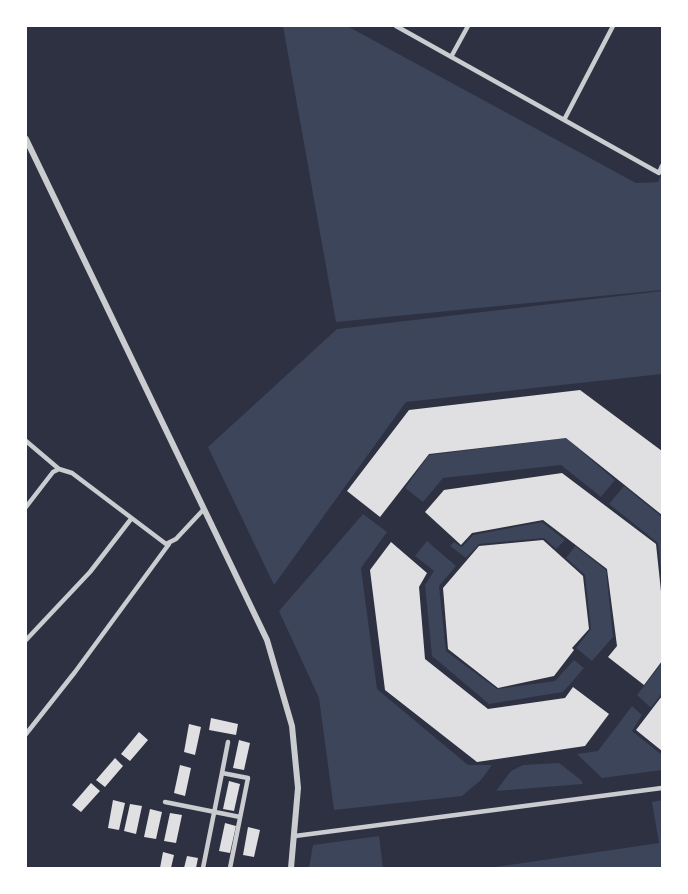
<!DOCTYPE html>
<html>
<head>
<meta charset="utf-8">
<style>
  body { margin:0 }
  #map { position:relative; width:688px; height:894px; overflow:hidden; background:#2d3142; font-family:"Open Sans",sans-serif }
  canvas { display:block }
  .frame { position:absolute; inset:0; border:27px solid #fff; pointer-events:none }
</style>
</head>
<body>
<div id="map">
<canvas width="688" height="894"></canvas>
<div class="frame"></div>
</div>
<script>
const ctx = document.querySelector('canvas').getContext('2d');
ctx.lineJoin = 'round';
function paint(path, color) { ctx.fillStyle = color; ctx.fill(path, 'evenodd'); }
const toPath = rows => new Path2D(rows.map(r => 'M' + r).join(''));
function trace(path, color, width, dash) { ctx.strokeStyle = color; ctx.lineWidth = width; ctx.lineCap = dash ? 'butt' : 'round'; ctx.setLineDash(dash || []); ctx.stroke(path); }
paint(toPath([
  [283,26,347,26,636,183,658,182,662,173,662,290,336,322],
  [662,291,662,374,406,402,274,585,208,447,337,329],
  [566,438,615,480,601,497,561,465,443,478,423,502,405,488,429,455],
  [624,486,662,517,662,580,658,543,609,504],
  [363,514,387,532,361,568,377,689,468,765,492,765,481,780,462,796,334,810,319,698,279,611],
  [542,522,565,540,556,549,544,538,479,544,466,558,450,546,454,542,462,547,473,535],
  [427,541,456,566,439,586,446,651,497,689,555,681,574,660,584,668,563,692,489,704,432,656,425,585,434,571,415,556],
  [575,546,606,570,613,637,592,661,576,648,591,629,585,575,566,558],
  [662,663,662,693,651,708,637,695],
  [632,706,642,715,632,731,662,755,662,770,602,778,577,754,598,751],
  [559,763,581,780,583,784,496,791,511,771,523,765],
  [662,800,662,868,489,868,659,843,652,802],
  [379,836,383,868,309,868,313,845]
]), '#3c4559');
paint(toPath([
  [580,390,662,451,662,515,566,438,429,454,380,517,347,491,409,410],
  [562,473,656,544,662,601,662,661,644,685,608,657,617,646,607,569,543,520,472,533,461,545,425,512,444,490],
  [543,540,583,576,589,629,572,648,574,650,554,676,498,688,448,649,443,588,479,546],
  [391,542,427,573,419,587,425,659,488,709,565,698,573,687,609,714,585,746,477,762,385,690,370,570],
  [662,696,662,751,636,730],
  [211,718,238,724,236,735,209,730],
  [189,724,201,727,195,755,184,752],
  [139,732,148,740,130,761,121,754],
  [239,740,250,743,244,770,233,768],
  [115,758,123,766,105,787,96,780],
  [180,765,191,768,185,796,174,793],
  [229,781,240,784,234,811,223,809],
  [91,783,100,791,81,812,72,805],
  [113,800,125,803,119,830,108,828],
  [130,804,142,806,136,834,124,831],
  [150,809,162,812,156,839,144,837],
  [170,813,182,815,176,843,164,841],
  [225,823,236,826,230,853,219,851],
  [248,827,260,830,254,857,243,855],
  [163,852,174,855,171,868,160,868],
  [187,856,198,858,196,868,184,868]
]), '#e0e0e3');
trace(toPath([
  [396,26,659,173,662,166],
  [451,57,468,26],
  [564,120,613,26],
  [26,441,59,469],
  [26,507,53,472,59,469,72,473,166,544,176,539,204,509],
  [26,640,90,572,131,519],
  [26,734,75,672,169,544],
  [222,773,228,742],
  [165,802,240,817],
  [295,836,662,788],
  [203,868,222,773,248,778,230,868]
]), '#caccd0', 4.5);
trace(toPath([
  [26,139,267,640,292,726,298,788,291,868]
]), '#caccd0', 6);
</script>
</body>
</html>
